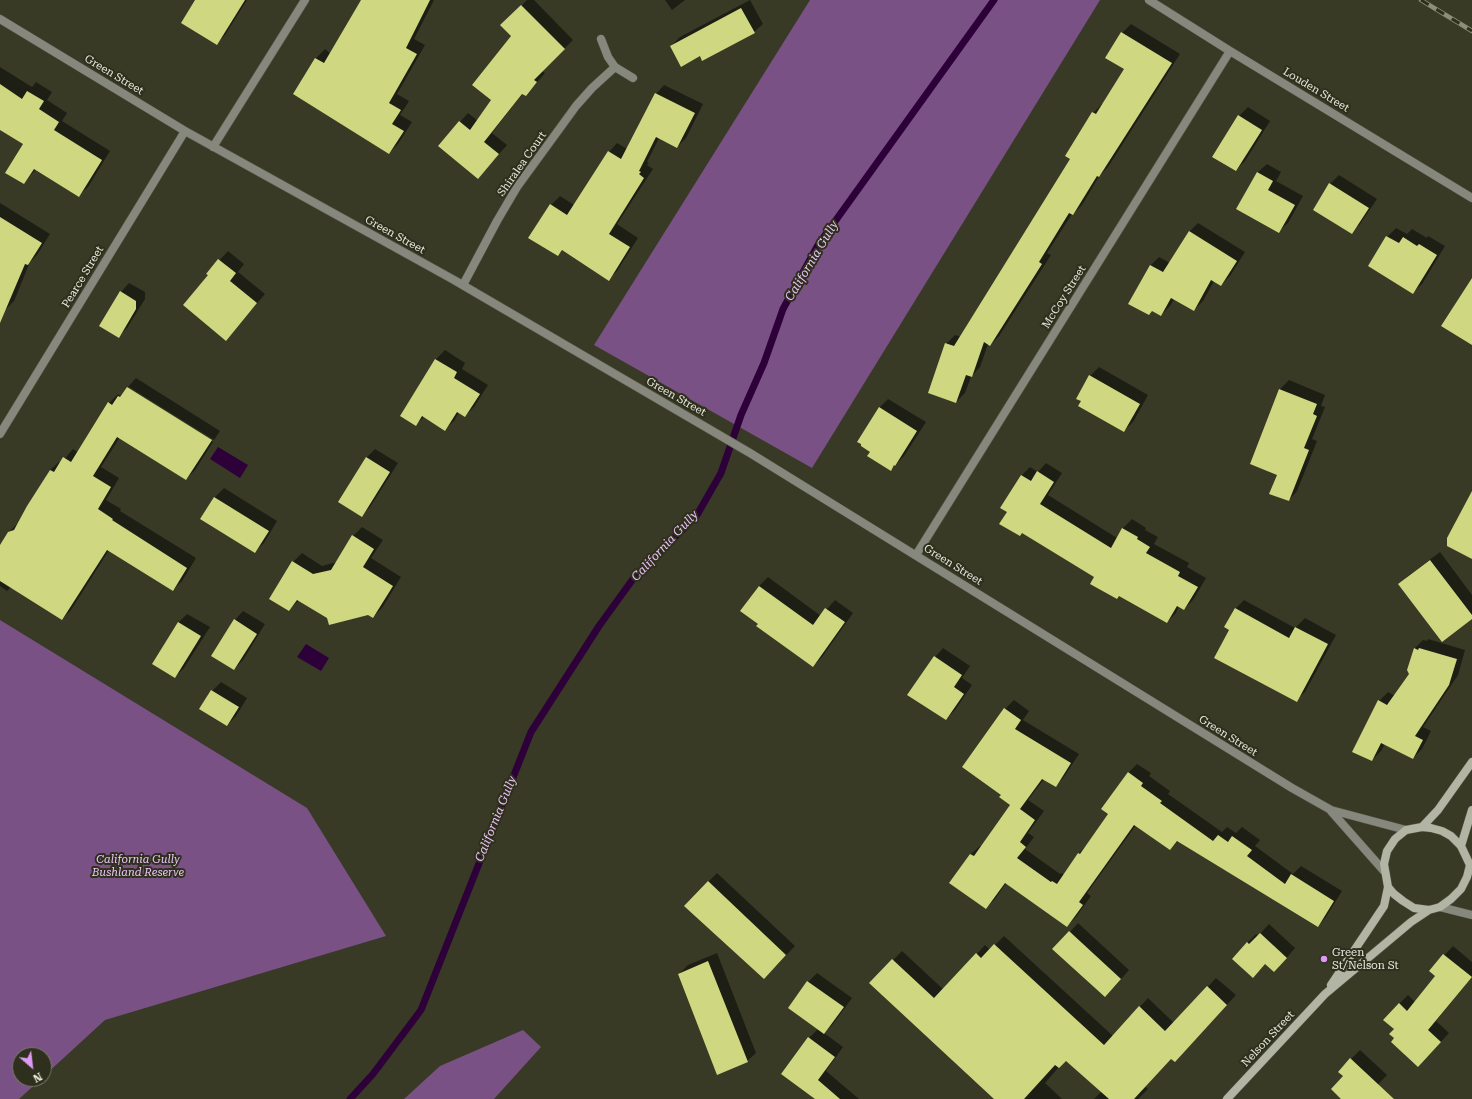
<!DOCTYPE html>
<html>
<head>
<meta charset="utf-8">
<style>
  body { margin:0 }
  #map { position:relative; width:1472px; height:1099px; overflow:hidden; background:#383a26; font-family:"Roboto Serif",serif }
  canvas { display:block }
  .north { position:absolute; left:12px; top:1047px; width:40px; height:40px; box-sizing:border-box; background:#2e2f1c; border:1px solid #787a69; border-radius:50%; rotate:152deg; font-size:11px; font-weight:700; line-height:16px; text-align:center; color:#e8eadd }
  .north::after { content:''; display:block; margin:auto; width:14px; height:18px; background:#dd99f3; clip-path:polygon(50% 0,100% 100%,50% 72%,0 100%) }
</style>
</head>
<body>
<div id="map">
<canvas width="1472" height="1099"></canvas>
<div class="north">N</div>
</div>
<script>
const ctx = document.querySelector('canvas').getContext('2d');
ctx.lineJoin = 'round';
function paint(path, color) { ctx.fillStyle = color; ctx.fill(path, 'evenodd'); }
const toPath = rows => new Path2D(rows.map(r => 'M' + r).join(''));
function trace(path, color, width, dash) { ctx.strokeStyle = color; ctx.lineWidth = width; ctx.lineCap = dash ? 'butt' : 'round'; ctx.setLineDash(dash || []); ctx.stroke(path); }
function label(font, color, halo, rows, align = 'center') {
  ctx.font = font + ' "Roboto Serif",serif'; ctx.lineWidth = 4; ctx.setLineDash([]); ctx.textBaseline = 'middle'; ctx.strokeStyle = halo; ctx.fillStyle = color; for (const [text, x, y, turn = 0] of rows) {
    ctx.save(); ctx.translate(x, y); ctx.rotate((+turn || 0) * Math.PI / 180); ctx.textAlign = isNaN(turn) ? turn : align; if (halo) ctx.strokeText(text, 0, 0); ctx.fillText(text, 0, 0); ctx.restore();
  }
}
paint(toPath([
  [810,0,1100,0,812,468,594,345],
  [0,620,307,808,386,936,105,1020,44,1076,44,1055,20,1055,20,1079,41,1079,19,1099,0,1099],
  [523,1030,541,1047,494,1099,404,1099,440,1066]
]), '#795185');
paint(toPath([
  [218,447,248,465,240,478,210,459],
  [306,644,329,658,321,671,297,657]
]), '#2e003a');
paint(toPath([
  [196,0,247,0,225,35,216,44],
  [379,0,434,0,414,39,425,45,397,94,409,101,400,115,412,122,398,144,389,153,294,93,316,58,325,49,331,54],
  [527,0,534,0,573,40,542,71,545,73,534,86,525,95,523,93,492,133,507,145,478,178,460,122,468,113,478,121,493,100,512,36,502,25],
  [665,0,685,0,672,10],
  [750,0,763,24,754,32,701,55,671,46,680,37],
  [1131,24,1180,54,1108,167,1100,175,1082,205,1073,214,1072,214,1047,253,1051,255,999,336,990,345,988,344,980,367,971,377,965,393,956,402,946,344,955,335,961,337,1071,159,1093,113,1102,104,1103,105,1125,69,1107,58,1122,33],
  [0,67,32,87,36,82,52,92,47,100,67,113,62,121,110,151,88,187,79,195,36,169,24,183,24,144,0,128],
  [664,85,703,104,686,138,677,147,659,138,647,162,649,163,647,165,653,169,617,224,638,238,617,271,608,280,563,250,558,255,551,205,560,196,574,205,609,152,617,143,627,149,656,94],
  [1248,107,1270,121,1245,161,1236,170,1239,116],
  [1267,164,1281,172,1276,181,1303,196,1288,223,1279,231,1238,208,1258,172],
  [1339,175,1377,199,1360,224,1351,233,1330,184],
  [0,203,50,234,37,255,30,262,14,301,5,310,0,311],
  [1198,223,1245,252,1230,276,1221,285,1214,281,1203,301,1194,310,1174,299,1170,306,1161,315,1151,265,1159,257,1170,263,1190,231],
  [1396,228,1407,234,1412,229,1427,238,1428,236,1445,246,1422,284,1413,292,1370,266,1387,237],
  [228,251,244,264,238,272,265,294,226,339,209,275,207,274],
  [129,283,145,292,145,299,127,328,119,336,121,292],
  [445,350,465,363,462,369,488,385,474,407,465,416,459,412,454,421,445,429,424,417,416,424,401,415,436,359],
  [1099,367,1148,395,1133,422,1124,430,1090,376],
  [136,378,220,431,214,440,129,387,127,388,213,442,195,470,186,479,120,437,101,467,119,478,106,500,121,509,120,511,196,558,182,581,173,590,109,550,71,610,62,619,11,587,7,591,0,586,0,546,9,532,18,523,50,470,59,462,61,463,73,449,79,453,109,403,118,394,120,396],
  [1289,380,1325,395,1321,406,1325,407,1312,439,1317,441,1297,491,1289,500,1278,474,1251,464,1280,389],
  [888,399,926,422,904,456,891,469,871,451,880,407],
  [375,449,398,463,370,507,362,515,366,458],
  [1046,463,1062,473,1048,495,1117,538,1123,528,1132,519,1146,528,1145,530,1158,537,1154,544,1189,563,1187,567,1206,578,1193,600,1184,609,1179,606,1176,613,1167,622,1095,577,1008,511,1021,476,1030,467,1038,472],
  [224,488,277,521,264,543,255,551,202,518,215,497],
  [362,527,383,540,371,558,401,577,382,608,373,617,368,614,328,618,299,600,289,610,293,562,302,553,322,566,337,562,353,536],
  [1440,552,1472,595,1472,617,1400,584,1408,576],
  [768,577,821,616,835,600,853,613,822,657,813,666,741,611,759,586],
  [1244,600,1295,628,1305,618,1336,635,1305,692,1296,700,1235,609],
  [243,611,265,624,243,660,234,669,235,620],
  [187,614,210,627,184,668,175,677,153,664,179,622],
  [1428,639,1465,650,1458,675,1423,727,1431,731,1422,749,1413,758,1385,744,1381,751,1372,760,1379,701,1388,692,1395,696,1410,674,1414,649,1423,640,1427,641],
  [943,648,970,666,962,678,972,685,955,710,946,719,935,657],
  [221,682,247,698,236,716,227,725,212,691],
  [1014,700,1029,711,1023,720,1079,754,1064,777,1056,786,1044,779,1028,800,1044,811,1028,833,1034,837,1025,849,1060,874,1061,873,1064,875,1078,854,1087,845,1110,814,1128,773,1137,764,1151,773,1149,776,1170,791,1168,794,1222,832,1227,827,1236,833,1242,827,1260,840,1255,846,1293,874,1301,866,1342,891,1326,917,1318,926,1178,841,1170,849,1136,825,1087,893,1091,896,1076,917,1067,926,1006,883,995,899,986,908,951,883,971,854,980,846,982,847,1012,805,1002,794,1005,709],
  [717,873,795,946,773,969,708,882],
  [1078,923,1129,970,1114,987,1070,932],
  [1269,924,1295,948,1283,962,1266,963,1247,943,1256,934,1258,936],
  [1004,936,1113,1036,1148,998,1174,1023,1216,978,1236,995,1183,1052,1172,1058,1145,1086,1148,1089,1138,1099,1094,1099,1102,1091,1066,1059,1045,1083,1062,1099,995,1099,871,983,902,951,944,990,985,945,990,950],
  [1453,946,1472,962,1472,977,1436,1021,1449,1033,1427,1057,1395,1038,1399,1004,1408,995,1415,1002,1436,976,1430,971],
  [717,953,756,1053,747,1061,679,974,688,965],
  [817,973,852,998,833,1024,824,1033,843,1047,826,1071,859,1099,817,1099,782,1074,809,1038,818,1029,808,982],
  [1360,1050,1387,1075,1364,1099,1343,1099,1344,1076,1339,1071]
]), '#0007');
trace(toPath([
  [350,1099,373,1074,421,1010,531,732,599,626,633,579,697,515,721,473,741,415,764,363,783,309,818,245,994,0]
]), '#2e003a', 7);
paint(toPath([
  [195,0,245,0,217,45,181,23],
  [361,0,430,0,406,48,417,54,389,103,401,110,392,124,404,131,389,154,293,94,315,58,324,63],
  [521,5,565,49,534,80,537,82,526,96,522,94,484,142,499,154,478,179,438,146,459,121,470,130,491,100,472,85,511,36,500,25],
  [741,8,755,33,702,61,700,56,681,67,670,46],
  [1121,32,1172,63,1099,177,1097,176,1073,215,1069,213,1039,262,1042,264,990,346,984,342,972,377,966,375,956,403,928,393,945,343,954,346,1070,159,1065,156,1092,112,1096,114,1124,69,1105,58],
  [0,84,22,99,27,91,44,101,39,109,59,122,54,130,102,160,79,197,34,169,24,184,5,173,23,144,0,130],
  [655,93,695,113,677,148,656,137,639,171,641,172,639,174,644,178,609,234,630,247,609,281,562,250,558,256,528,238,550,204,567,215,608,151,621,159],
  [1238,115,1262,130,1236,171,1212,157],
  [1257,172,1273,181,1268,190,1295,205,1279,233,1236,209],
  [1329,183,1369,208,1352,234,1313,210],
  [0,217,42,243,28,265,25,264,0,323],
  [1189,231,1237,261,1221,286,1211,280,1194,311,1171,298,1161,316,1152,311,1149,315,1128,304,1150,265,1163,272],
  [1386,236,1399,243,1403,237,1417,246,1419,244,1437,255,1413,294,1368,266],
  [218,259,236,273,230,281,257,303,226,341,183,305,208,275,206,274],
  [1472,278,1472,345,1441,326],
  [120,291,136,301,136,309,119,338,99,326],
  [435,359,457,372,454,378,480,394,465,417,457,412,445,431,422,416,416,426,400,416],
  [1089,375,1140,404,1124,432,1078,406,1081,401,1076,399],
  [127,387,212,440,186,480,117,437,93,476,111,487,98,509,113,519,112,520,187,568,173,591,107,550,62,620,0,581,0,545,8,532,14,530,27,506,50,470,54,472,63,457,71,462,108,402,112,405,118,396,120,397],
  [1279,389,1317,404,1313,414,1317,416,1304,448,1309,450,1289,501,1269,494,1277,475,1250,464],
  [879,407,917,431,895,466,894,465,891,471,867,456,870,452,861,446,861,444,857,442],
  [366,457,390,472,362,517,338,502],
  [1037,471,1054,482,1040,504,1111,548,1122,528,1138,537,1137,539,1150,547,1146,553,1180,572,1178,576,1198,587,1184,610,1177,606,1167,623,1119,596,1117,599,1090,584,1094,577,1022,533,1020,536,999,524,1007,512,1000,508,1021,475,1031,481],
  [1472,491,1472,559,1447,546,1447,538],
  [214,497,269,531,255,553,200,519],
  [352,535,374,549,363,567,393,586,373,618,368,615,329,625,327,618,297,600,289,611,269,599,292,561,313,574,331,570],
  [1430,560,1472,615,1472,619,1442,642,1398,584],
  [759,586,813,625,825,608,845,622,813,667,756,626,758,624,740,611],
  [1235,608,1289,638,1295,627,1328,644,1297,702,1214,658,1229,630,1224,627],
  [234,619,257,634,234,670,211,656],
  [178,622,201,636,175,678,152,664],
  [1414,648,1418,650,1419,648,1457,659,1449,685,1415,736,1423,740,1413,759,1381,743,1372,761,1352,752,1378,700,1387,705,1409,674,1407,670],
  [934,656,962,675,954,687,964,694,946,720,907,695],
  [211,690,239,707,227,726,199,709],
  [1004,708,1021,720,1015,729,1071,763,1056,787,1042,779,1020,809,1035,820,1020,842,1026,847,1017,858,1051,882,1052,881,1057,884,1078,853,1080,854,1108,814,1101,809,1128,772,1143,783,1141,786,1162,801,1160,803,1213,841,1218,835,1228,842,1232,836,1252,850,1247,856,1285,884,1291,874,1334,901,1318,927,1177,841,1170,850,1134,825,1079,902,1083,905,1067,927,1005,883,986,909,949,883,970,854,974,856,1010,805,999,797,1001,795,962,767],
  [708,881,786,955,764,979,684,906],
  [1069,931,1121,979,1105,997,1052,949],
  [1260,933,1287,958,1274,972,1265,964,1253,978,1232,959,1247,942,1249,944],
  [994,944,1104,1045,1139,1006,1165,1031,1207,986,1227,1005,1175,1062,1171,1059,1134,1099,1109,1099,1066,1061,1059,1068,1055,1065,1024,1099,994,1099,869,983,892,959,934,998,976,953,981,958],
  [1443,954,1472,977,1428,1030,1441,1042,1418,1067,1391,1042,1394,1038,1389,1034,1394,1029,1383,1020,1399,1003,1407,1011,1435,976,1429,971],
  [708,961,748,1062,717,1075,678,974],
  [807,981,844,1007,824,1034,788,1008],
  [808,1037,835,1057,818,1080,840,1099,815,1099,781,1074],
  [1350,1058,1394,1099,1341,1099,1331,1089,1343,1076,1338,1072]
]), '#cfd781');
const street = toPath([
  [1149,0,1230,51,1472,198],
  [0,19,185,131,454,280,750,453,1292,788,1331,810,1406,830],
  [601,39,608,57,615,67,633,78],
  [213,147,305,0],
  [463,285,497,221,517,187,576,106,592,88,615,67],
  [0,434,185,131],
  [916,555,1230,51],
  [1331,811,1384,871],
  [1440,907,1472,915]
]);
const secondary = toPath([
  [1422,827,1431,828,1442,831,1451,836,1461,846,1470,865,1467,877,1461,889,1451,899,1440,907,1429,910,1414,908,1403,901,1394,894,1388,887,1384,864,1387,851,1395,839,1406,830,1422,827],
  [1422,827,1438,810,1472,762],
  [1461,846,1472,810],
  [1331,985,1384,906,1388,887],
  [1227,1099,1325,994,1411,922,1429,910]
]);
trace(street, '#545643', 9);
trace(secondary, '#545643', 9);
trace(street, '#86877d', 8);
trace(secondary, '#b2b4a4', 8);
const rail = toPath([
  [1421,0,1472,31]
]);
trace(rail, '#8c8e7d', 4.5);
trace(rail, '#2e2f1c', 3, [9]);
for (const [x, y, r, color] of [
  [1324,959,4,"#dd99f3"]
]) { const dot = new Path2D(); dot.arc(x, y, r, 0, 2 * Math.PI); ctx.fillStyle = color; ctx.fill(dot); trace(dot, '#2e2f1c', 1.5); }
label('11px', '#e8eadd', '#2e2f1c', [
  ["Green Street",114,75,31],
  ["Louden Street",1316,90,31],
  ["Shiralea Court",522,164,-55],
  ["Green Street",395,235,29],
  ["Pearce Street",83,277,-59],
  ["McCoy Street",1064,297,-58],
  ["Green Street",676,397,30],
  ["Green Street",953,565,32],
  ["Green Street",1228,736,32],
  ["Nelson Street",1268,1039,-47]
]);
label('italic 11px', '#eec6fb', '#2e2f1c', [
  ["California Gully",138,860],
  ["Bushland Reserve",138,873]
]);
label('11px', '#e8eadd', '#2e2f1c', [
  ["Green",1332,953],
  ["St/Nelson St",1332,966]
], 'left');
label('italic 12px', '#eec6fb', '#2e2f1c', [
  ["California Gully",812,261,-59],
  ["California Gully",665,546,-47],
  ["California Gully",496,819,-68]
]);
</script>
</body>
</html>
